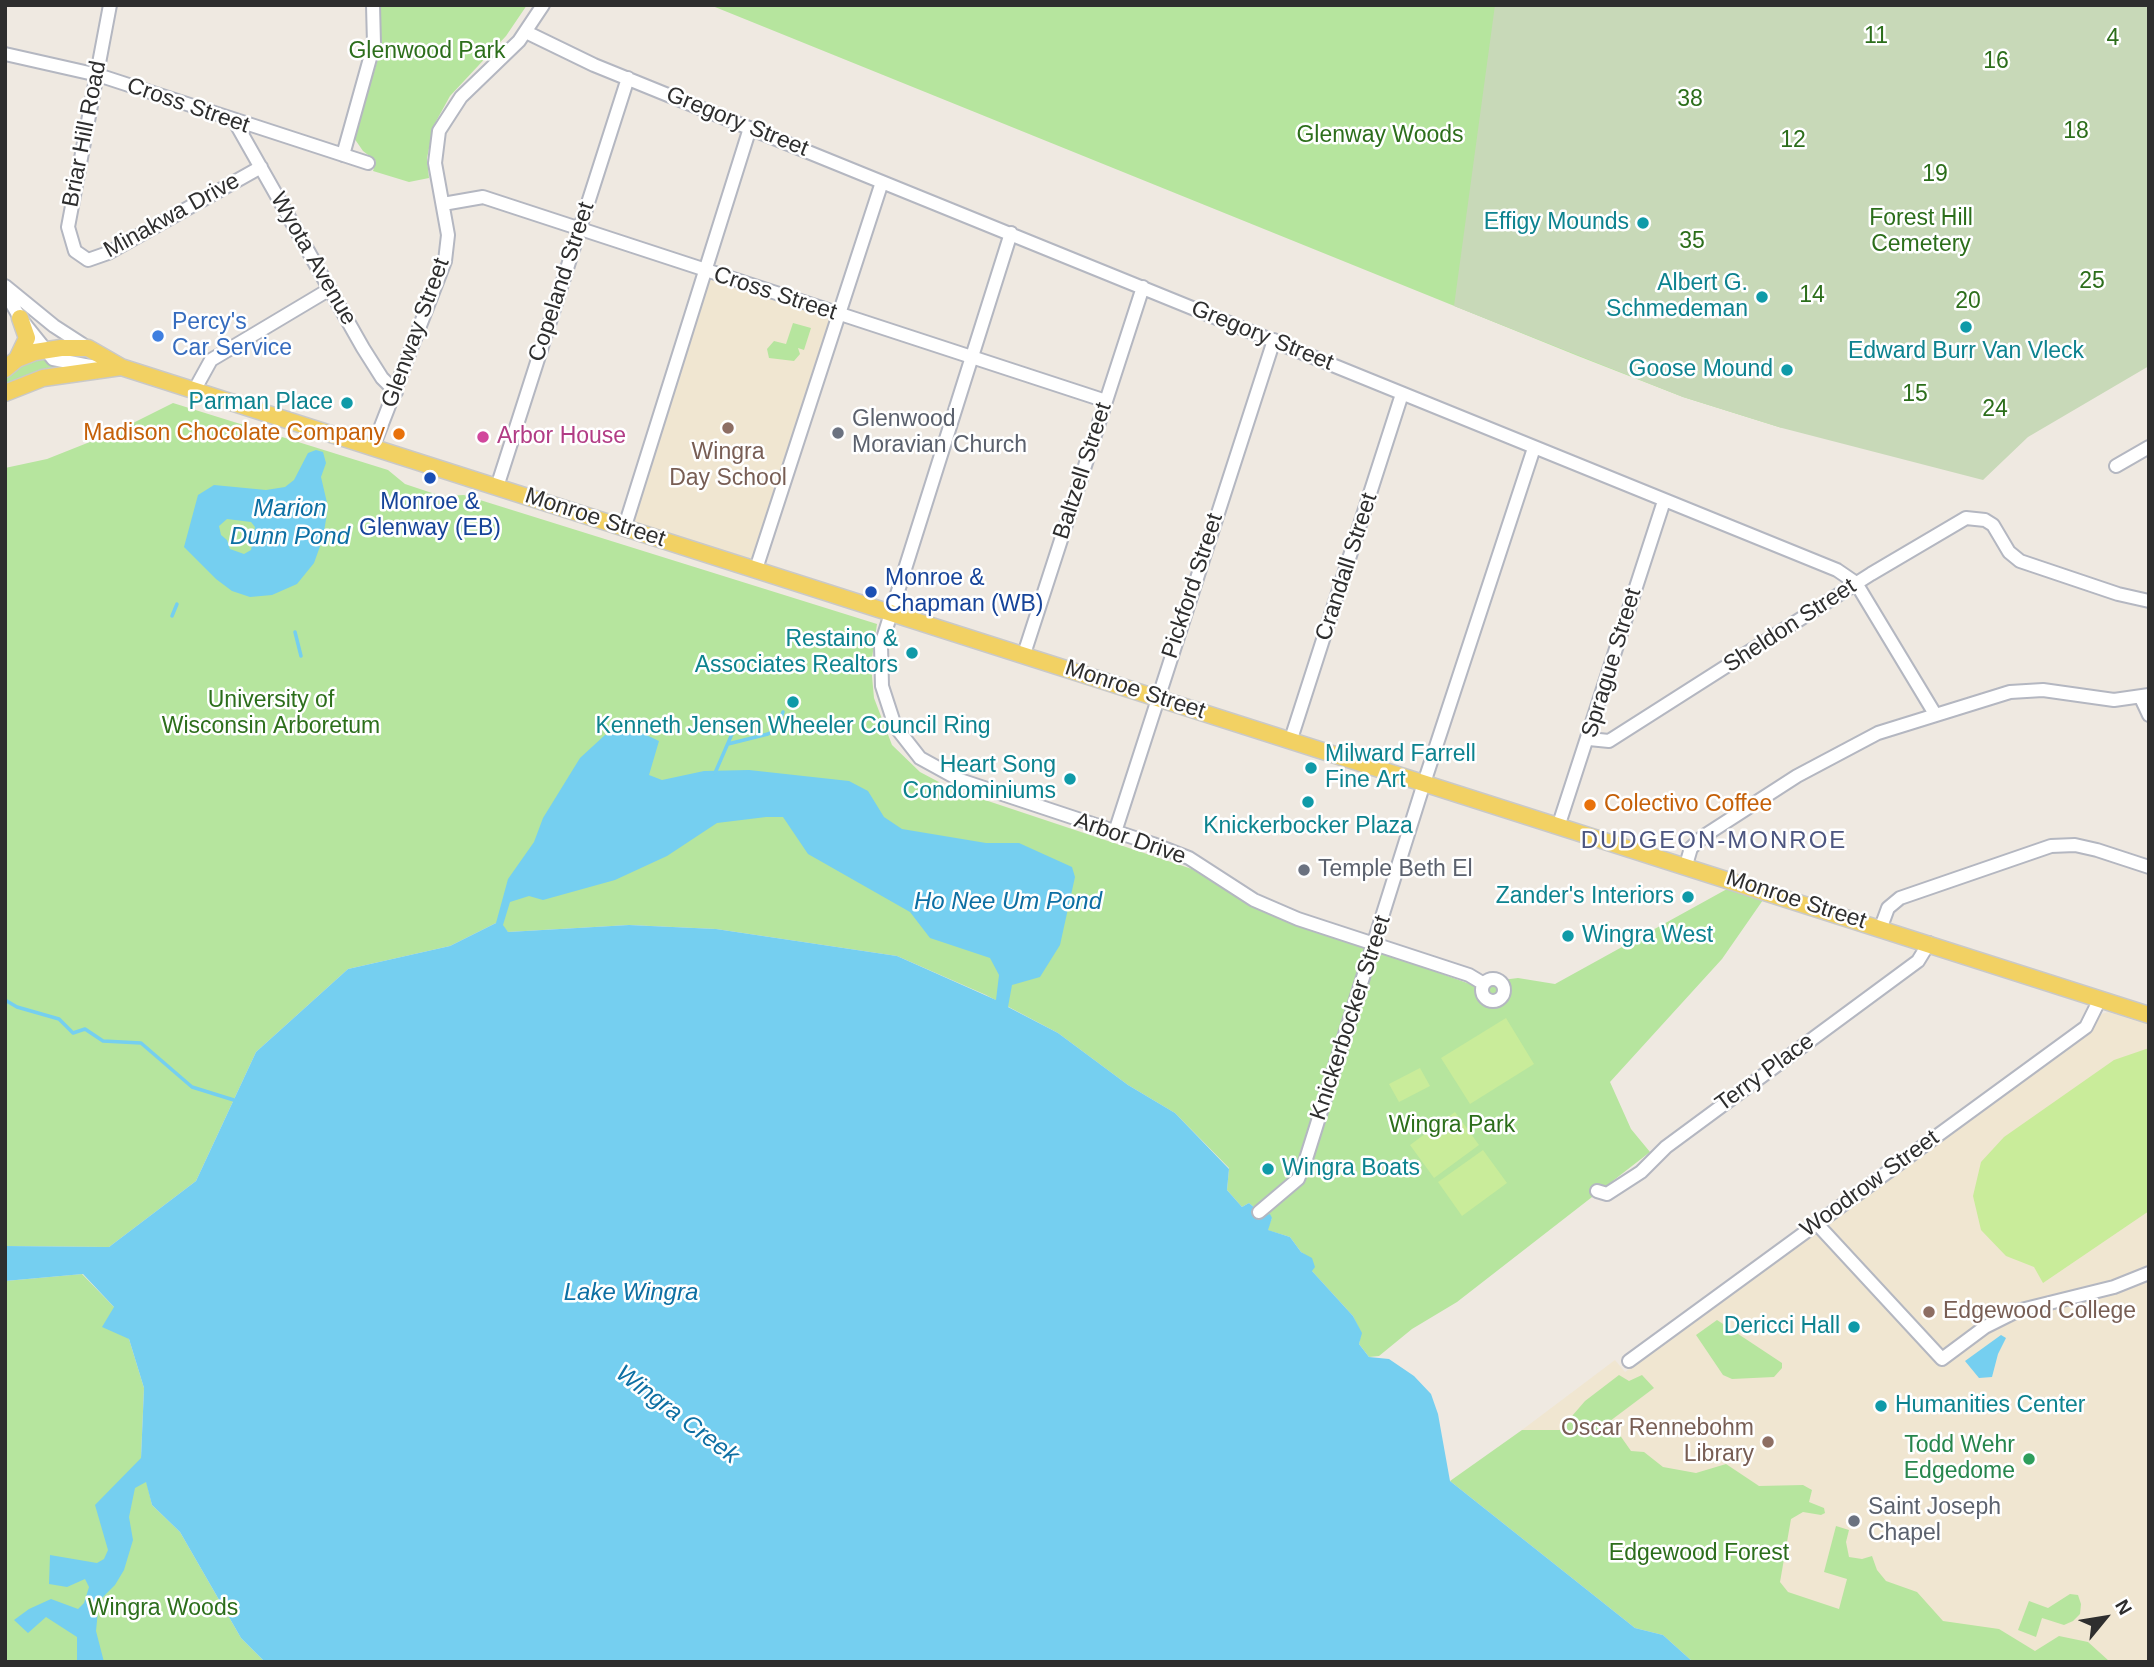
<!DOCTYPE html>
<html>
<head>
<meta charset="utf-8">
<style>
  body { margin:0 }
  #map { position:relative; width:2154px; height:1667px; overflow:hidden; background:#efe9e1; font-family:Helvetica,sans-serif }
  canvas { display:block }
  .frame { position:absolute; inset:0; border:7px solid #2e2e2e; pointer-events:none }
  .north { position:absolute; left:2070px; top:1583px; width:70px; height:70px; -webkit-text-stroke:5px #fff; paint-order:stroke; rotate:60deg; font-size:19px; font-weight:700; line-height:28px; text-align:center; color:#2e2e2e }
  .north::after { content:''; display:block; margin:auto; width:24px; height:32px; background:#2e2e2e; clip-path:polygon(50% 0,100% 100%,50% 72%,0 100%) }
</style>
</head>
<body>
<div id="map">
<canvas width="2154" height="1667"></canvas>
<div class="frame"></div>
<div class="north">N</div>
</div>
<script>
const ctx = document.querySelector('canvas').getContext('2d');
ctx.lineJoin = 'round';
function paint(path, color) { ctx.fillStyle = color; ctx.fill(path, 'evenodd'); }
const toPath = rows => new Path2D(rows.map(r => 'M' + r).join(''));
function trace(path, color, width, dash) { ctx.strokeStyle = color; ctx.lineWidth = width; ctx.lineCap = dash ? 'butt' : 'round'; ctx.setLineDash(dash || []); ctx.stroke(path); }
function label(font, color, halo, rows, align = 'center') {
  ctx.font = font + ' Helvetica,sans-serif'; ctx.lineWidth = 5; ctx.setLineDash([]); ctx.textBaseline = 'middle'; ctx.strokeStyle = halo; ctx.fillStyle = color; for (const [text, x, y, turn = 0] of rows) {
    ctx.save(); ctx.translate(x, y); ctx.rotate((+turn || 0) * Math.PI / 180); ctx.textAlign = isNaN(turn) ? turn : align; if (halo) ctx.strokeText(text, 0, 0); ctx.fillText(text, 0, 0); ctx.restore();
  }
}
paint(toPath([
  [704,271,838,314,756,569,625,526],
  [2108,1012,2149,1025,2149,1662,1693,1662,1663,1635,1635,1628,1510,1439,1615,1360,1625,1372,2082,1036,2102,1014]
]), '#f0e6d1');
paint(toPath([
  [381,5,527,5,506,36,450,96,434,125,427,158,429,178,409,182,373,171,376,161,363,151,354,138,380,52],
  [710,5,1505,5,1782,428,1683,397,1578,356],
  [793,323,811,328,804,350,798,348,800,354,794,361,769,358,767,349,774,341,786,344],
  [43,357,65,368,5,389,5,378,25,363],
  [173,403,388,470,405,484,441,496,464,495,877,624,871,665,874,698,892,745,920,772,952,789,1192,869,1249,905,1470,984,1518,978,1555,984,1727,889,1763,900,1722,959,1610,1082,1631,1129,1650,1152,1457,1302,1412,1329,1379,1356,1369,1357,1359,1344,1361,1333,1353,1316,1311,1270,1311,1259,1301,1252,1290,1237,1267,1230,1272,1218,1264,1216,1249,1203,1242,1207,1227,1190,1229,1168,1175,1113,1128,1085,1058,1033,986,995,897,956,716,929,629,925,508,932,496,923,450,946,348,969,256,1052,196,1181,109,1247,5,1246,5,468,47,459,115,432],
  [82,1274,114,1307,129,1339,144,1388,141,1458,152,1505,180,1532,241,1638,265,1662,5,1662,5,1281],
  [1717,1320,1782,1363,1782,1368,1774,1377,1732,1379,1723,1375,1696,1335],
  [1619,1375,1629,1381,1642,1375,1654,1388,1610,1421,1631,1451,1644,1452,1663,1467,1696,1473,1726,1464,1759,1486,1803,1485,1812,1490,1809,1502,1824,1508,1825,1513,1821,1515,1803,1512,1791,1519,1780,1582,1788,1592,1839,1609,1847,1579,1824,1572,1836,1526,1849,1530,1846,1542,1849,1557,1862,1559,1872,1556,1877,1570,1886,1581,1917,1592,1943,1621,1999,1629,2035,1651,2059,1636,2088,1642,2109,1661,2149,1662,1693,1662,1663,1635,1635,1628,1450,1481,1522,1430,1560,1430,1585,1401],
  [2070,1594,2078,1595,2081,1604,2080,1614,2073,1621,2064,1625,2042,1618,2036,1637,2018,1630,2029,1601,2048,1608]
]), '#b6e59e');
paint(toPath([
  [1495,5,2149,5,2149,366,2028,437,1983,480,1782,428,1683,397,1454,306]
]), '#c8d9b8');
paint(toPath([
  [1506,1018,1534,1064,1470,1104,1441,1058],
  [2149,1048,2149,1211,2043,1283,2034,1267,2006,1256,1981,1230,1973,1196,1981,1162,2004,1137,2114,1060],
  [1420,1068,1430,1086,1399,1102,1389,1084],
  [1455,1112,1479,1145,1434,1178,1410,1145],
  [1483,1150,1507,1183,1462,1216,1438,1182]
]), '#c9ec9a');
paint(toPath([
  [316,450,323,452,326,463,321,477,328,507,323,538,314,563,297,584,272,595,250,597,232,591,216,579,184,547,198,495,214,485,266,490,285,487,294,480,308,453],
  [227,519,251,522,255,527,251,550,244,554,230,549,227,540,221,535,219,526],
  [616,732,640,732,659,741,649,775,662,780,704,771,749,770,849,781,868,791,884,817,902,829,986,843,1019,843,1072,867,1075,877,1060,945,1040,977,1012,985,1008,1007,1058,1033,1128,1085,1175,1113,1229,1169,1227,1190,1242,1207,1249,1203,1264,1216,1270,1214,1272,1218,1268,1230,1290,1237,1301,1252,1312,1258,1315,1267,1312,1271,1353,1316,1362,1333,1359,1344,1369,1357,1389,1359,1414,1376,1431,1394,1438,1414,1450,1481,1635,1628,1663,1635,1693,1662,265,1662,241,1638,180,1532,152,1505,146,1482,135,1488,129,1517,133,1540,124,1570,115,1585,99,1601,96,1631,104,1662,77,1662,77,1637,46,1617,28,1633,14,1620,29,1609,51,1599,78,1609,84,1603,89,1587,85,1579,67,1587,49,1584,50,1555,97,1563,104,1559,108,1550,95,1505,141,1458,144,1388,129,1339,102,1327,114,1307,83,1274,5,1281,5,1246,109,1247,196,1181,256,1052,348,969,450,946,496,923,508,879,534,842,543,818,580,758,605,735],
  [766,817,783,817,808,854,910,912,930,938,990,958,999,975,996,1000,897,956,716,929,629,925,508,932,503,925,510,902,529,896,543,900,615,880,667,856,717,823],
  [2001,1335,2006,1338,1998,1354,1992,1377,1979,1378,1965,1361]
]), '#75cff0');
trace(toPath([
  [172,616,177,604],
  [295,632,301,656],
  [728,744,768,734,777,729,783,712],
  [715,773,735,727],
  [5,1000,17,1007,59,1019,73,1033,85,1029,103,1041,141,1043,192,1087,237,1101]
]), '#75cff0', 3.5);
const minor = toPath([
  [110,5,68,227,75,251,88,260,108,253,261,167],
  [526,32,594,65,1837,570,1856,583,1935,714],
  [5,54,98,75,368,163],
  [235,122,363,348,382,378,396,392],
  [343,155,374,44,373,5],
  [443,204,483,197,1106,401],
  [1011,233,881,645,882,686,895,726,920,758,960,780,1153,844,1189,858,1254,900,1298,919,1469,975,1484,984],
  [5,286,54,326,88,348],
  [5,292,20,318,53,359,101,368],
  [195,389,211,360,330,289],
  [373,447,445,261,448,235,435,163,439,131,461,97,519,41,543,5],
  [2116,466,2149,447],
  [497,487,628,78],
  [625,526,750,128],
  [756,569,882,182],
  [1024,654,1143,287],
  [2141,698,2149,715],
  [1291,739,1402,394],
  [1589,739,1609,741,1871,574,1966,518,1985,520,1993,525,2009,552,2020,561,2118,594,2149,601],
  [1559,824,1664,501],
  [1115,832,1274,340],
  [1686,865,1691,848,1704,836,1797,776,1878,733,2010,692,2043,690,2114,700,2149,695],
  [1881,927,1888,908,1900,898,2051,846,2075,845,2097,850,2149,867],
  '1482 990a11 11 0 1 1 22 0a11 11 0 1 1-22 0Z',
  [1597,1191,1607,1194,1641,1172,1666,1147,1918,961,1929,943],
  [1259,1212,1298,1179,1306,1159,1424,783,1534,448],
  [1817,1224,1942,1359,1985,1327,2017,1311,2114,1287,2149,1273],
  [1629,1361,2086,1027,2100,999]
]);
const major = toPath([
  [17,359,27,338,20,318],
  [5,369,17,359,35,352,61,348,88,348,121,367,2149,1015],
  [5,393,43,378,121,367]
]);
trace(minor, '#b4b7c1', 16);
trace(major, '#c9c9c9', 19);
trace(minor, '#fff', 12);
trace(major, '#f2d163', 16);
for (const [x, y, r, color] of [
  [1643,223,7,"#0f9aa8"],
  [1762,297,7,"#0f9aa8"],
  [1966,327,7,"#0f9aa8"],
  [158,336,7,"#3f7fe0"],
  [1787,370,7,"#0f9aa8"],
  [347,403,7,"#0f9aa8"],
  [728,428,7,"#8d6e63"],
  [838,433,7,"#6b7280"],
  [399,434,7,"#e8710a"],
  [483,437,7,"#d1479c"],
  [430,478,7,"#1a4fb4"],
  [871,592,7,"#1a4fb4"],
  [912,653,7,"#0f9aa8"],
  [793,702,7,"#0f9aa8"],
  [1311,768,7,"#0f9aa8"],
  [1070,779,7,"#0f9aa8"],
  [1308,802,7,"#0f9aa8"],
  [1590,805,7,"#e8710a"],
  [1304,870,7,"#6b7280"],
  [1688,897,7,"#0f9aa8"],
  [1568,936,7,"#0f9aa8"],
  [1268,1169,7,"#0f9aa8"],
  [1929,1312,7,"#8d6e63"],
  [1854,1327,7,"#0f9aa8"],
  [1881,1406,7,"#0f9aa8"],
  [1768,1442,7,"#8d6e63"],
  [2029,1459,7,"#2e9e5b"],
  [1854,1521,7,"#6b7280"]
]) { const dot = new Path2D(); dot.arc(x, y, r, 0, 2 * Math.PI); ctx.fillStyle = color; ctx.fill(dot); trace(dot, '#fff', 2.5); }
label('23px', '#2c6e1b', '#fff', [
  ["11",1876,37],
  ["4",2113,39],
  ["Glenwood Park",427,52],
  ["16",1996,62],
  ["38",1690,100],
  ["18",2076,132],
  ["Glenway Woods",1380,136],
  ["12",1793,141],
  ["19",1935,175],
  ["Forest Hill",1921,219],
  ["Cemetery",1921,245],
  ["35",1692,242],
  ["25",2092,282],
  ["14",1812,296],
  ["20",1968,302],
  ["15",1915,395],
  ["24",1995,410],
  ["University of",271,701],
  ["Wisconsin Arboretum",271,727],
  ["Wingra Park",1452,1126],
  ["Edgewood Forest",1699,1554],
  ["Wingra Woods",163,1609]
]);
label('23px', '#2e2e2e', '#fff', [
  ["Cross Street",188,106,19],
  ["Gregory Street",737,122,22],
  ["Briar Hill Road",85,134,-79],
  ["Minakwa Drive",172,216,-29],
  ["Wyota Avenue",313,259,60],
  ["Copeland Street",562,282,-72],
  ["Cross Street",775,294,18],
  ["Glenway Street",416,333,-70],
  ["Gregory Street",1262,336,22],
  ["Baltzell Street",1083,471,-72],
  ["Monroe Street",595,518,18],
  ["Crandall Street",1347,567,-72],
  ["Pickford Street",1193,586,-72],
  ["Sheldon Street",1790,626,-33],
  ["Sprague Street",1612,663,-73],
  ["Monroe Street",1135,690,18],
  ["Arbor Drive",1130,839,19],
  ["Monroe Street",1796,900,18],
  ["Knickerbocker Street",1351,1018,-72],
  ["Terry Place",1765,1073,-36],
  ["Woodrow Street",1870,1184,-36]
]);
label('23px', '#0d838f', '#fff', [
  ["Effigy Mounds",1629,223],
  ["Albert G.",1748,284],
  ["Schmedeman",1748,310],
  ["Edward Burr Van Vleck",1966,352,"center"],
  ["Goose Mound",1773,370],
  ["Parman Place",333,403],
  ["Restaino &",898,640],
  ["Associates Realtors",898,666],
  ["Kenneth Jensen Wheeler Council Ring",793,727,"center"],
  ["Milward Farrell",1325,755,"left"],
  ["Fine Art",1325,781,"left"],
  ["Heart Song",1056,766],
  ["Condominiums",1056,792],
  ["Knickerbocker Plaza",1308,827,"center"],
  ["Zander's Interiors",1674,897],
  ["Wingra West",1582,936,"left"],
  ["Wingra Boats",1282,1169,"left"],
  ["Dericci Hall",1840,1327],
  ["Humanities Center",1895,1406,"left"]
], 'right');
label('23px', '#366cbe', '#fff', [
  ["Percy's",172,323],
  ["Car Service",172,349]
], 'left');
label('23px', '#5b616d', '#fff', [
  ["Glenwood",852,420],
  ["Moravian Church",852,446],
  ["Temple Beth El",1318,870],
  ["Saint Joseph",1868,1508],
  ["Chapel",1868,1534]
], 'left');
label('23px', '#c56008', '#fff', [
  ["Madison Chocolate Company",385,434],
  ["Colectivo Coffee",1604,805,"left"]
], 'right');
label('23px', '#b23c85', '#fff', [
  ["Arbor House",497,437]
], 'left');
label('23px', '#785e54', '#fff', [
  ["Wingra",728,453],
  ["Day School",728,479],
  ["Edgewood College",1943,1312,"left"],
  ["Oscar Rennebohm",1754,1429,"right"],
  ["Library",1754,1455,"right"]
]);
label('23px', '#164399', '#fff', [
  ["Monroe &",430,503],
  ["Glenway (EB)",430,529],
  ["Monroe &",885,579,"left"],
  ["Chapman (WB)",885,605,"left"]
]);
label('23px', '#27864d', '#fff', [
  ["Todd Wehr",2015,1446],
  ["Edgedome",2015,1472]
], 'right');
label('italic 24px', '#0d6fa3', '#fff', [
  ["Marion",290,509],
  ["Dunn Pond",290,537],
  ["Ho Nee Um Pond",1008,902],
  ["Lake Wingra",631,1293],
  ["Wingra Creek",677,1415,37]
]);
ctx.letterSpacing = '2px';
label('24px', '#4d5680', '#fff', [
  ["DUDGEON-MONROE",1714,841]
]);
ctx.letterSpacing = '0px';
</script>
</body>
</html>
